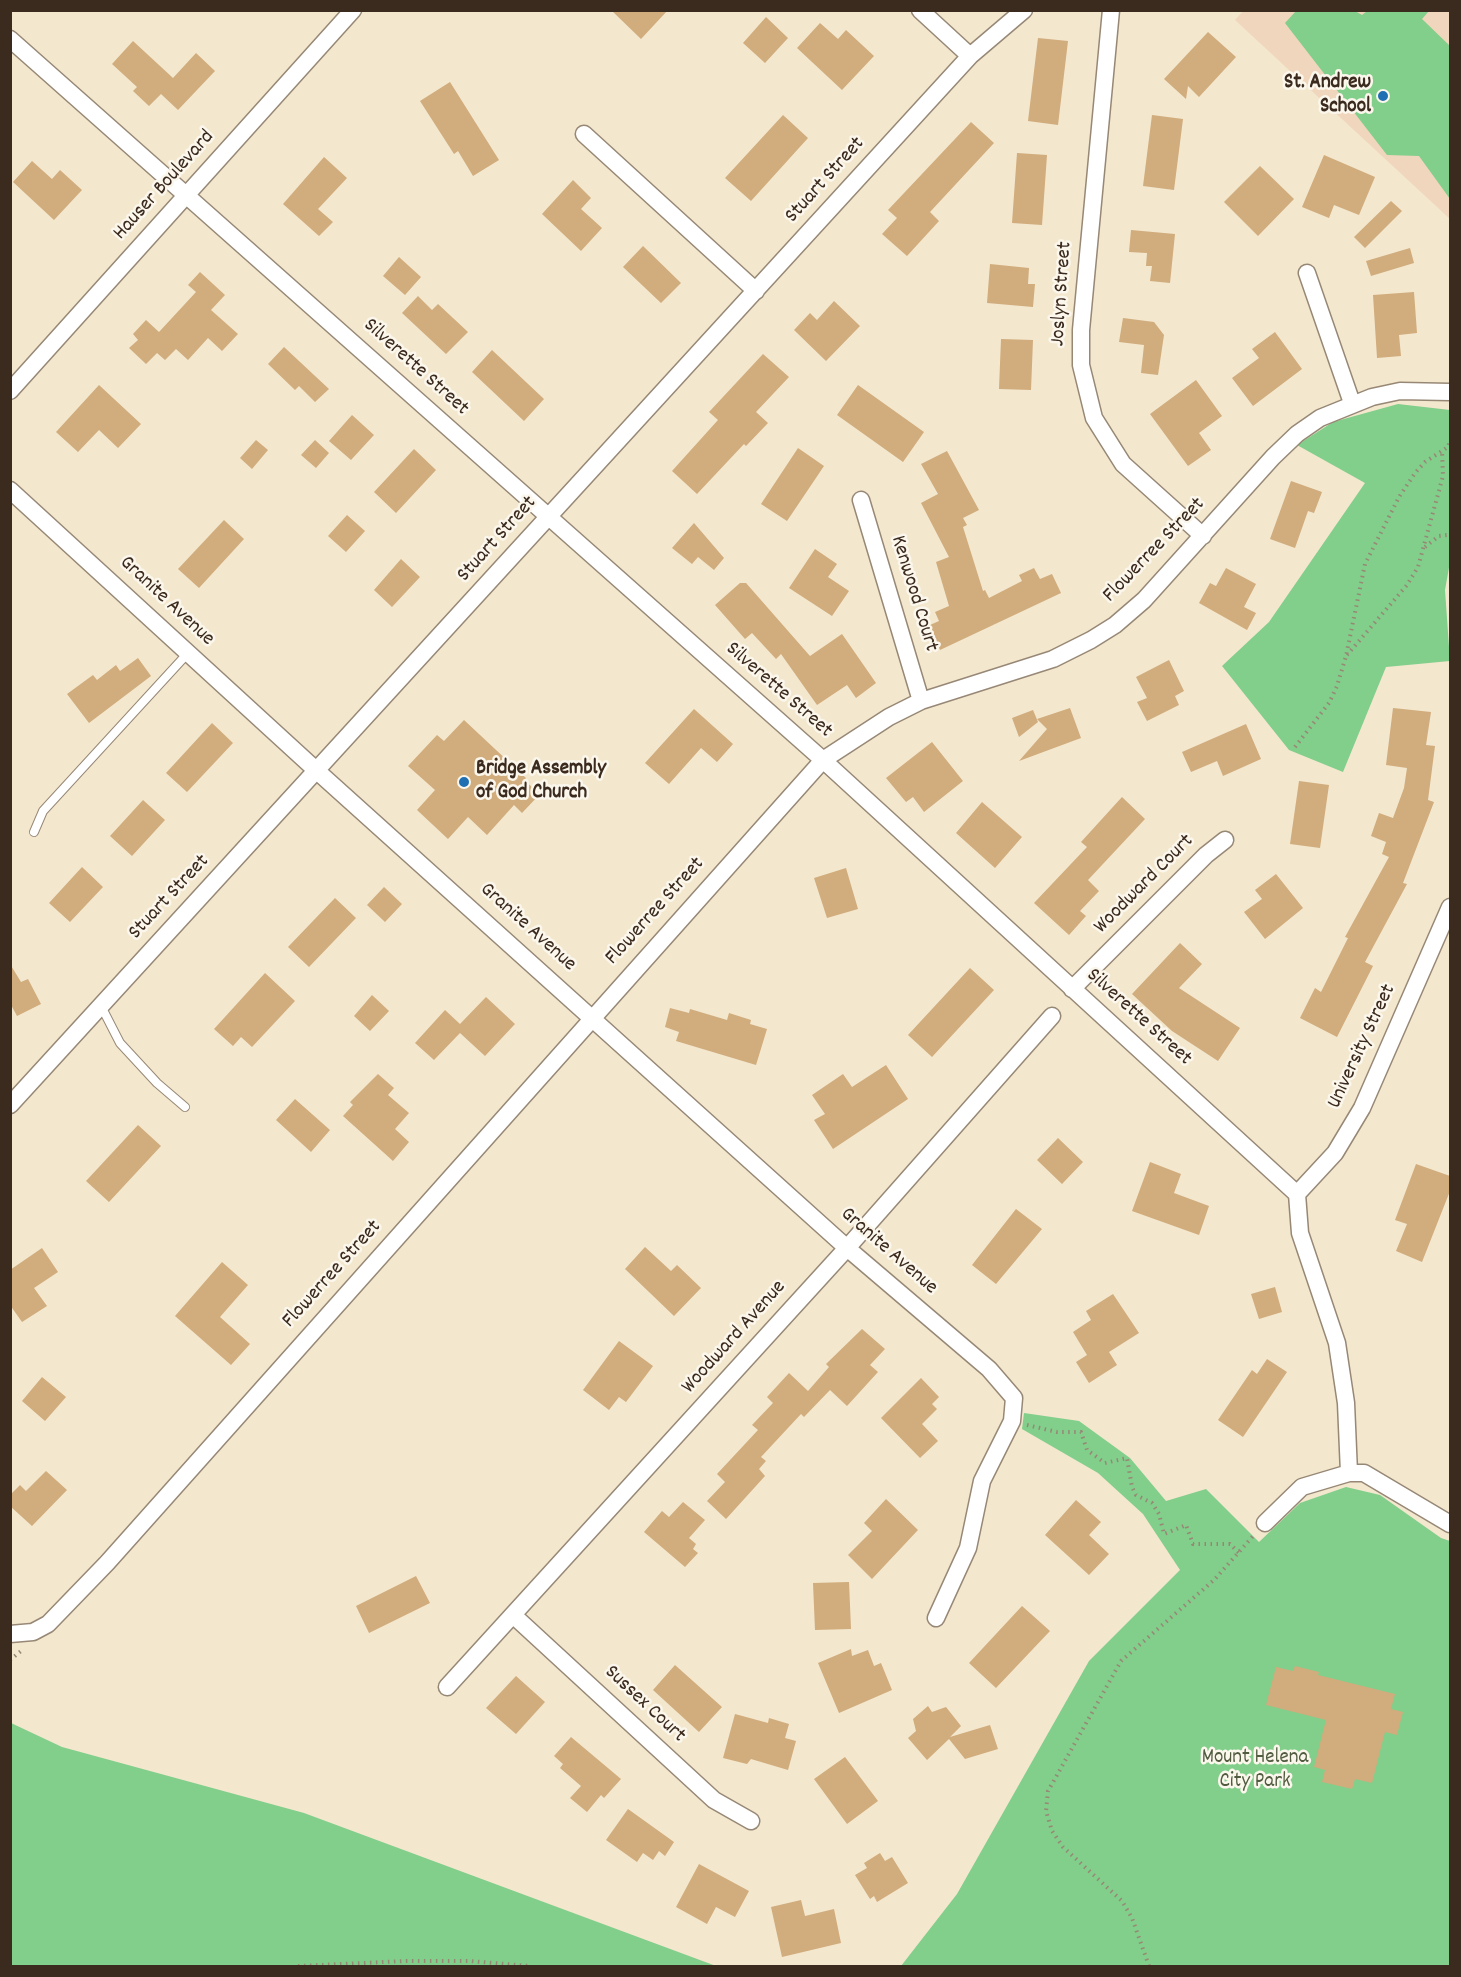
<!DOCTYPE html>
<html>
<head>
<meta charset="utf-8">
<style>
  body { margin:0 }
  #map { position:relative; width:1461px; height:1977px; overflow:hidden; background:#f3e7ce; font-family:Dekko,sans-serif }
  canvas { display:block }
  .frame { position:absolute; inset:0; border:12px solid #3b2a1e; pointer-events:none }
</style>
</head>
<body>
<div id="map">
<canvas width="1461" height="1977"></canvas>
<div class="frame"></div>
</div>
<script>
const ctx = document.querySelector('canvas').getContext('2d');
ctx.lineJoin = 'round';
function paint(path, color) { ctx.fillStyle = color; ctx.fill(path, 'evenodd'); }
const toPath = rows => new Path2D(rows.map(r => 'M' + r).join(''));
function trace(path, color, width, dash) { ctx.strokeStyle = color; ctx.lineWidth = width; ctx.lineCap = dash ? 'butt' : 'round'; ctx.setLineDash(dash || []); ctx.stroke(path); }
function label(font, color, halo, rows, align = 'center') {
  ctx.font = font + ' Dekko,sans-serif'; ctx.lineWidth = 5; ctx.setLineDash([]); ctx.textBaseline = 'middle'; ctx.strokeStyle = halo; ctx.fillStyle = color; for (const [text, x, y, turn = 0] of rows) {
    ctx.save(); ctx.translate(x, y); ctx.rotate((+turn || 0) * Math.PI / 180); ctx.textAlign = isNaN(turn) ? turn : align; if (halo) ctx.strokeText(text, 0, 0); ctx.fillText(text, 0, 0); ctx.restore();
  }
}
paint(toPath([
  [1244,10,1450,11,1450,219,1235,20]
]), '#f0d6bc');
paint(toPath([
  [1296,11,1355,11,1362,15,1367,11,1429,11,1422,19,1450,46,1450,199,1419,156,1387,155,1285,23],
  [1398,404,1450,410,1450,562,1445,590,1450,661,1386,667,1343,772,1289,750,1222,666,1269,622,1365,483,1297,445,1333,422],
  [1024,1413,1079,1421,1130,1458,1166,1501,1206,1489,1259,1542,1300,1503,1346,1487,1380,1495,1441,1538,1450,1541,1450,1966,901,1966,957,1894,1089,1661,1180,1570,1143,1514,1098,1473,1022,1429],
  [11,1723,62,1747,304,1813,716,1966,11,1966]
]), '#82ce8b');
paint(toPath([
  [611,10,668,10,641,39],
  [766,17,788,38,765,63,743,43],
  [820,23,838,39,846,30,874,56,842,90,797,48],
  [1208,32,1236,57,1199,97,1188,86,1186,99,1164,79],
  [1038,38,1068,41,1058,125,1028,121],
  [133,41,173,78,196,53,215,71,178,110,161,94,149,106,133,91,137,87,112,64],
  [450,82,499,160,473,176,458,151,454,154,420,101],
  [783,115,808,138,751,201,725,178],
  [1152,115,1183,119,1174,190,1143,186],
  [971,122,994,143,930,212,939,221,907,256,882,234,897,218,888,210],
  [1017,153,1047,155,1042,225,1012,223],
  [1324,155,1375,177,1359,215,1334,205,1329,218,1302,207],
  [324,157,347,178,318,209,333,222,319,236,283,204],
  [32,161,52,179,60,170,82,190,54,220,13,182],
  [1260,166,1294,199,1258,236,1224,202],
  [573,180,591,198,581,209,602,228,581,251,542,214],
  [1391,201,1402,211,1365,248,1354,237],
  [1131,230,1175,234,1170,283,1150,281,1152,266,1146,266,1147,253,1129,252],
  [643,246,681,283,661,303,623,267],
  [1410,248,1414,263,1371,276,1366,261],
  [399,257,421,277,405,295,383,276],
  [990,264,1029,268,1028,284,1035,284,1033,307,987,303],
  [200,272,225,295,211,310,238,334,222,351,208,338,188,360,176,349,165,360,157,353,146,364,129,348,138,340,133,334,146,320,159,332,196,292,188,285],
  [1414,292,1417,333,1399,335,1401,356,1377,358,1373,295],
  [418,296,432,310,438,304,468,332,446,354,402,313],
  [834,301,860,326,826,361,794,330,810,313,817,320],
  [1123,318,1154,322,1164,335,1158,375,1141,373,1144,345,1119,342],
  [1275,332,1302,369,1253,406,1232,378,1259,358,1252,349],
  [1001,339,1033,340,1031,390,999,389],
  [284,347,329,389,315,402,299,386,295,390,268,364],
  [492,350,544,399,524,421,472,372],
  [763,354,789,377,756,412,768,423,746,446,744,444,697,494,672,471,718,420,709,412],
  [1196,380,1222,416,1199,433,1211,450,1188,466,1150,414],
  [99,385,141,424,118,448,99,430,78,452,56,432],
  [858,385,924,432,903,462,837,415],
  [352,415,374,435,351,460,329,441],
  [256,440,268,450,252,469,240,458],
  [315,440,329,453,316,468,301,455],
  [798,448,824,466,787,521,761,504],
  [414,449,436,470,396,513,374,492],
  [947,451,979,510,963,518,967,525,963,527,983,591,985,590,989,598,1022,581,1019,575,1034,568,1040,579,1052,574,1061,593,940,650,930,625,939,621,935,612,949,606,936,562,949,557,921,503,938,494,921,464],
  [1291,481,1322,492,1314,513,1308,511,1295,548,1270,539],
  [347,515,365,531,346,552,328,536],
  [224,520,244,539,199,588,178,569],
  [694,523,724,558,714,570,698,557,692,564,672,548],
  [815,549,837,564,828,577,849,591,832,616,789,588],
  [401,559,420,577,392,607,374,590],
  [1226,568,1256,584,1244,607,1256,613,1247,630,1199,603,1210,583,1216,586],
  [740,583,746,583,810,656,842,634,876,683,856,698,847,685,817,705,781,654,776,659,752,633,745,639,715,605],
  [138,658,151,676,89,723,67,694,93,675,97,680,116,665,120,671],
  [1169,660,1184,691,1175,696,1179,705,1147,721,1137,702,1147,698,1136,677],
  [1070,708,1081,738,1019,761,1047,729,1037,719],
  [1393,708,1431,712,1426,745,1435,746,1428,800,1434,802,1403,883,1407,884,1365,962,1373,966,1337,1037,1300,1018,1315,988,1321,992,1348,938,1345,937,1389,857,1382,854,1386,842,1371,836,1379,813,1393,818,1404,788,1407,768,1386,765],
  [694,709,733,744,717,762,701,748,669,784,645,763],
  [1033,710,1038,722,1019,737,1012,718],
  [464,720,526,778,524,780,540,794,522,813,514,805,487,835,468,817,448,839,417,810,435,790,408,766,437,735,444,741],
  [212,723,233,743,187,792,166,773],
  [1246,724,1261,759,1223,776,1217,761,1191,772,1182,752],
  [932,742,963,781,924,812,913,797,906,802,886,778],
  [1299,781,1329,785,1320,848,1290,844],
  [1122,797,1145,819,1088,880,1099,891,1080,911,1086,916,1069,935,1034,903,1087,847,1081,842],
  [143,800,165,820,132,856,110,836],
  [982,802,1022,837,995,868,956,833],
  [82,867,103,887,70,922,49,903],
  [846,868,858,909,827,918,814,878],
  [1276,874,1303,908,1265,939,1244,912,1262,899,1255,890],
  [384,887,402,904,385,922,367,905],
  [335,898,356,918,309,967,288,947],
  [1180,943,1202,964,1179,988,1240,1028,1218,1061,1172,1031,1132,994],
  [10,964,21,982,28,979,41,1004,17,1016,10,1003],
  [970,968,994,990,932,1057,908,1035],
  [265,973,295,1001,252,1047,241,1037,233,1046,214,1029],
  [372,995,389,1011,370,1031,354,1016],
  [486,997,515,1024,485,1056,460,1033,434,1060,415,1043,445,1010,460,1024],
  [670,1008,689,1013,690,1009,727,1020,729,1013,751,1020,750,1024,767,1029,756,1065,676,1041,679,1032,665,1027],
  [886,1065,908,1099,833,1149,814,1120,825,1114,812,1095,843,1074,852,1087],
  [378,1074,394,1088,388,1095,409,1113,395,1129,409,1142,393,1161,343,1116,353,1105,350,1102],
  [295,1099,330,1130,311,1152,276,1120],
  [138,1125,161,1146,109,1202,86,1181],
  [1058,1138,1083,1162,1062,1184,1037,1160],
  [1150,1162,1181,1174,1174,1193,1209,1206,1199,1235,1132,1211],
  [1416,1164,1450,1176,1450,1191,1422,1262,1396,1251,1407,1224,1395,1220],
  [1016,1209,1042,1229,996,1284,972,1265],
  [645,1247,671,1271,677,1265,701,1288,674,1316,625,1269],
  [42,1248,58,1272,34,1288,47,1306,22,1322,10,1305,10,1270],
  [222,1262,248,1285,220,1317,250,1344,231,1365,175,1316],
  [1275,1287,1282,1312,1259,1319,1251,1294],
  [1113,1294,1139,1333,1109,1352,1117,1365,1089,1383,1076,1362,1087,1355,1073,1332,1091,1320,1086,1311],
  [862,1329,885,1349,870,1365,878,1372,847,1406,830,1390,804,1417,801,1414,761,1457,766,1461,759,1469,765,1476,726,1519,707,1501,725,1482,717,1474,758,1430,752,1425,773,1403,767,1397,789,1373,808,1391,829,1367,826,1364],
  [619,1341,653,1366,626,1402,619,1397,609,1410,583,1390],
  [1267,1359,1287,1372,1243,1437,1218,1420,1252,1370,1257,1374],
  [42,1377,66,1397,45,1421,22,1401],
  [921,1378,939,1397,932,1404,937,1409,922,1424,938,1441,920,1458,881,1418],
  [46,1471,67,1490,32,1526,10,1506,10,1495,20,1485,26,1491],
  [886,1499,918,1530,872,1579,848,1555,872,1531,864,1523],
  [1076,1500,1101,1522,1089,1535,1109,1554,1089,1575,1045,1535],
  [683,1502,705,1520,689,1538,696,1544,693,1549,698,1553,685,1567,644,1532,662,1511,669,1517],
  [416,1576,430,1603,369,1633,356,1606],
  [849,1582,851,1629,815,1630,813,1583],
  [1022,1606,1050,1631,996,1688,969,1663],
  [851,1649,852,1656,868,1650,874,1666,881,1663,892,1690,839,1713,818,1663],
  [675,1665,722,1707,699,1732,653,1690],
  [1295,1666,1319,1672,1318,1675,1395,1694,1391,1709,1403,1712,1397,1735,1385,1732,1372,1783,1355,1779,1352,1789,1322,1782,1325,1770,1314,1767,1326,1720,1266,1705,1276,1667,1293,1671],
  [516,1676,545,1702,516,1734,486,1708],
  [928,1706,932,1712,946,1707,961,1726,950,1737,990,1725,998,1749,965,1759,949,1739,927,1760,908,1738,916,1731,913,1719],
  [735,1714,768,1723,769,1718,789,1724,785,1738,796,1741,788,1770,751,1759,747,1764,723,1758],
  [571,1737,621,1779,604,1798,601,1795,587,1812,570,1798,581,1786,560,1768,563,1764,554,1756],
  [845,1757,878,1801,847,1824,814,1779],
  [628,1809,674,1842,665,1856,659,1851,653,1860,643,1853,637,1862,606,1840],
  [880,1853,885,1861,892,1857,908,1883,877,1902,874,1896,870,1899,855,1875,867,1868,864,1863],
  [699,1864,749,1891,735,1917,716,1907,707,1924,676,1907],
  [801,1900,805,1916,834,1909,841,1943,782,1957,771,1907]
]), '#d1ac7c');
const service = toPath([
  [34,832,43,811,188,653],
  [101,1006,120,1043,157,1083,185,1107]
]);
const minor = toPath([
  [920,10,970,56],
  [1111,10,1081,330,1081,365,1094,418,1123,464,1203,536],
  [10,39,823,760,1297,1194,1300,1233,1337,1343,1346,1403,1349,1473],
  [584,134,756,291],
  [1307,273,1352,403],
  [10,391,353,10],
  [10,490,317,771,847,1248,989,1369,1014,1398,1012,1421,982,1481,968,1548,936,1618],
  [861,500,921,701],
  [1072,989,1206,855,1225,840],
  [10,1105,970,56,1024,10],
  [1297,1194,1335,1153,1362,1108,1450,907],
  [1265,1523,1302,1487,1349,1473,1364,1473,1450,1524],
  [513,1615,714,1800,751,1821],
  [10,1634,33,1632,48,1624,107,1563,823,760,889,717,921,701,1053,659,1091,640,1115,625,1144,600,1273,457,1297,434,1320,418,1372,397,1400,391,1450,392],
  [447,1687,847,1248,1052,1016]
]);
trace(service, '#978876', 10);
trace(minor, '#978876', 19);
trace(toPath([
  [1425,547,1439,536,1447,535],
  [1347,655,1407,585,1418,567,1443,476,1442,451],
  [1295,747,1329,703,1337,686,1346,656,1365,564,1399,497,1415,473,1425,462,1448,447,1450,441],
  [1027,1425,1057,1432,1081,1432,1087,1450,1105,1463,1127,1458,1132,1487,1136,1495,1152,1503,1159,1514,1164,1534,1186,1525,1193,1544,1230,1544,1239,1553],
  [10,1660,21,1651],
  [298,1966,406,1961,469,1961,529,1966],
  [1149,1966,1132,1918,1122,1901,1063,1847,1052,1831,1046,1811,1048,1791,1121,1661,1214,1580,1254,1535]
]), '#978876', 4, [1.5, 4.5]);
trace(service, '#fff', 8);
trace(minor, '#fff', 16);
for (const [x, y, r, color] of [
  [1383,96,6,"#1f6fb2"],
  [464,782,6,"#1f6fb2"]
]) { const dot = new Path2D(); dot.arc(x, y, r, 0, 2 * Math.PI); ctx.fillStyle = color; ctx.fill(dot); trace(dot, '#fbf7ec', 2); }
label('bold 21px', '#3b2a1e', '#fbf7ec', [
  ["St. Andrew",1371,84],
  ["School",1371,108],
  ["Bridge Assembly",476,770,"left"],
  ["of God Church",476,794,"left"]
], 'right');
label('21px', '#3b2a1e', '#fbf7ec', [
  ["Stuart Street",826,181,-48],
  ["Hauser Boulevard",165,186,-48],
  ["Joslyn Street",1063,294,-86],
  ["Silverette Street",415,368,42],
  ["Stuart Street",498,540,-48],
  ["Flowerree Street",1155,551,-46],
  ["Kenwood Court",913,594,73],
  ["Granite Avenue",166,602,43],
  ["Silverette Street",778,691,41],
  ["Woodward Court",1145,885,-45],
  ["Stuart Street",170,898,-47],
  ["Flowerree Street",656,912,-48],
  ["Granite Avenue",527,928,42],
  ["Silverette Street",1138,1018,42],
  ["University Street",1363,1047,-65],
  ["Granite Avenue",888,1252,41],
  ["Flowerree Street",333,1275,-48],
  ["Woodward Avenue",735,1338,-48],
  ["Sussex Court",644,1705,43]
]);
label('21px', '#505b3f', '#fbf7ec', [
  ["Mount Helena",1255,1759],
  ["City Park",1255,1783]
]);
</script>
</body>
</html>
